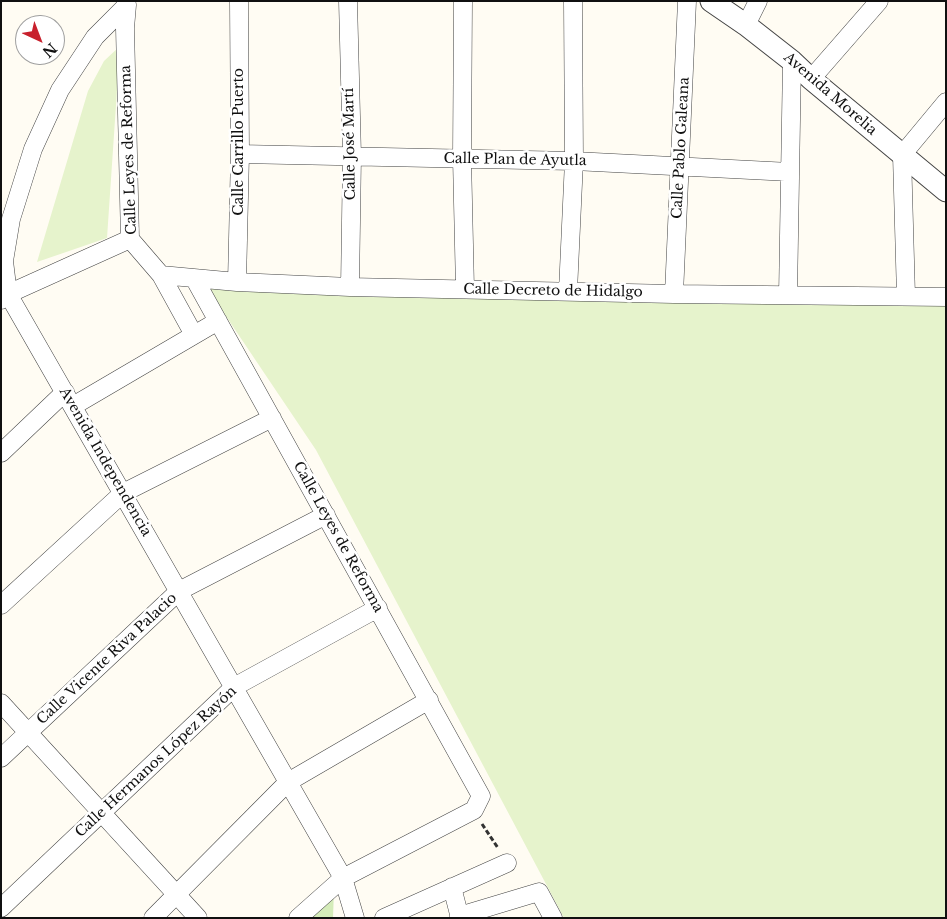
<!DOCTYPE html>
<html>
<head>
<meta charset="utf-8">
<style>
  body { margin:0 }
  #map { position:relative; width:947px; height:919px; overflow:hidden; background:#fffcf3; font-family:"Libre Baskerville",serif }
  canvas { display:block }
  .frame { position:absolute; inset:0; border:2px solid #101010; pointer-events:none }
  .north { position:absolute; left:15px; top:15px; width:50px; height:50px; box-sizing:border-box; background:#fff; border:1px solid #9f9f9f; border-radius:50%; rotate:137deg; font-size:14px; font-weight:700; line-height:20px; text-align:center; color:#101010 }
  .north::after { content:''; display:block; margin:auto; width:18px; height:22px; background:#c8202c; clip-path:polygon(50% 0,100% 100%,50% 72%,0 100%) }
</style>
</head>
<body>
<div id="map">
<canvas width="947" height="919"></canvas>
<div class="frame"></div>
<div class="north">N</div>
</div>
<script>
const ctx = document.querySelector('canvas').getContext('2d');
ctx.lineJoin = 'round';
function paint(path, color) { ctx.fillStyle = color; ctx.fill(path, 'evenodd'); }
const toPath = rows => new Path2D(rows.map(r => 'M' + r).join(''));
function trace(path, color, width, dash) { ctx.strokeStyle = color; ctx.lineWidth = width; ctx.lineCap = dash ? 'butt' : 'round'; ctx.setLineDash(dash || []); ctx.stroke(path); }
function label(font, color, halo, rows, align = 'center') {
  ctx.font = font + ' "Libre Baskerville",serif'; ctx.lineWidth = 5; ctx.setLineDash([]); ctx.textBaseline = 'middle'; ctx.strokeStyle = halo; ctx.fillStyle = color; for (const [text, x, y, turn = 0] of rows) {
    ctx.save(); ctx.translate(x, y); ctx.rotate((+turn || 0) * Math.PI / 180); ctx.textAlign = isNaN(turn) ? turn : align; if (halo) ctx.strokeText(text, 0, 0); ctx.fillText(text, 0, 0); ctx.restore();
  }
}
paint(toPath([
  [334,889,333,918,302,918]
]), '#d5ecba');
paint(toPath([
  [120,46,107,238,37,262,88,91,104,61],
  [205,285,946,302,946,918,564,918,316,450]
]), '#e6f3cc');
const minor = toPath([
  [126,1,127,5,95,37,60,90,33,149,11,219,4,261,8,294,343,878,355,918],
  [348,1,352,156,350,287],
  [463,1,462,158,465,289],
  [127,5,125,28,130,239,161,275,194,335],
  [746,25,758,1],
  [811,79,879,1],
  [240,154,574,161,790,172],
  [161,275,237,282,350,287,674,294,946,297],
  [194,278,481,796,474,810,343,878,298,918],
  [237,282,240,154,239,1],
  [568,291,574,161,573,1],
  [674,294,687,1],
  [788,295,792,61],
  [906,296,902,155,946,102],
  [1,300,8,294,130,239],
  [73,406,218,321],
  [1,453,65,392],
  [1,605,123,493,272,418],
  [1,703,198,918],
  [1,758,179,591,326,515],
  [452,887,460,918],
  [1,908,234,687,378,608],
  [459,916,539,892,553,918],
  [153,918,288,782,429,700],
  [384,918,507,863]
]);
const tertiary = toPath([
  [711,1,746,25,792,61,811,79,946,191]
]);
trace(minor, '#434343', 19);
trace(tertiary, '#434343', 23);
trace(toPath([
  [482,824,498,848]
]), '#323232', 3, [5, 2.5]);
trace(minor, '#fff', 18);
trace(tertiary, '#fff', 21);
label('14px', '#101010', '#fff', [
  ["Avenida Morelia",830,94,41],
  ["Calle Carrillo Puerto",239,142,-90],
  ["Calle José Martí",350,144,-91],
  ["Calle Pablo Galeana",681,148,-87],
  ["Calle Leyes de Reforma",129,150,-92],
  ["Calle Plan de Ayutla",515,160,1],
  ["Calle Decreto de Hidalgo",553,291,1],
  ["Avenida Independencia",105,462,60],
  ["Calle Leyes de Reforma",338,537,61],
  ["Calle Vicente Riva Palacio",107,659,-43],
  ["Calle Hermanos López Rayón",156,762,-43]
]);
</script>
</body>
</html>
